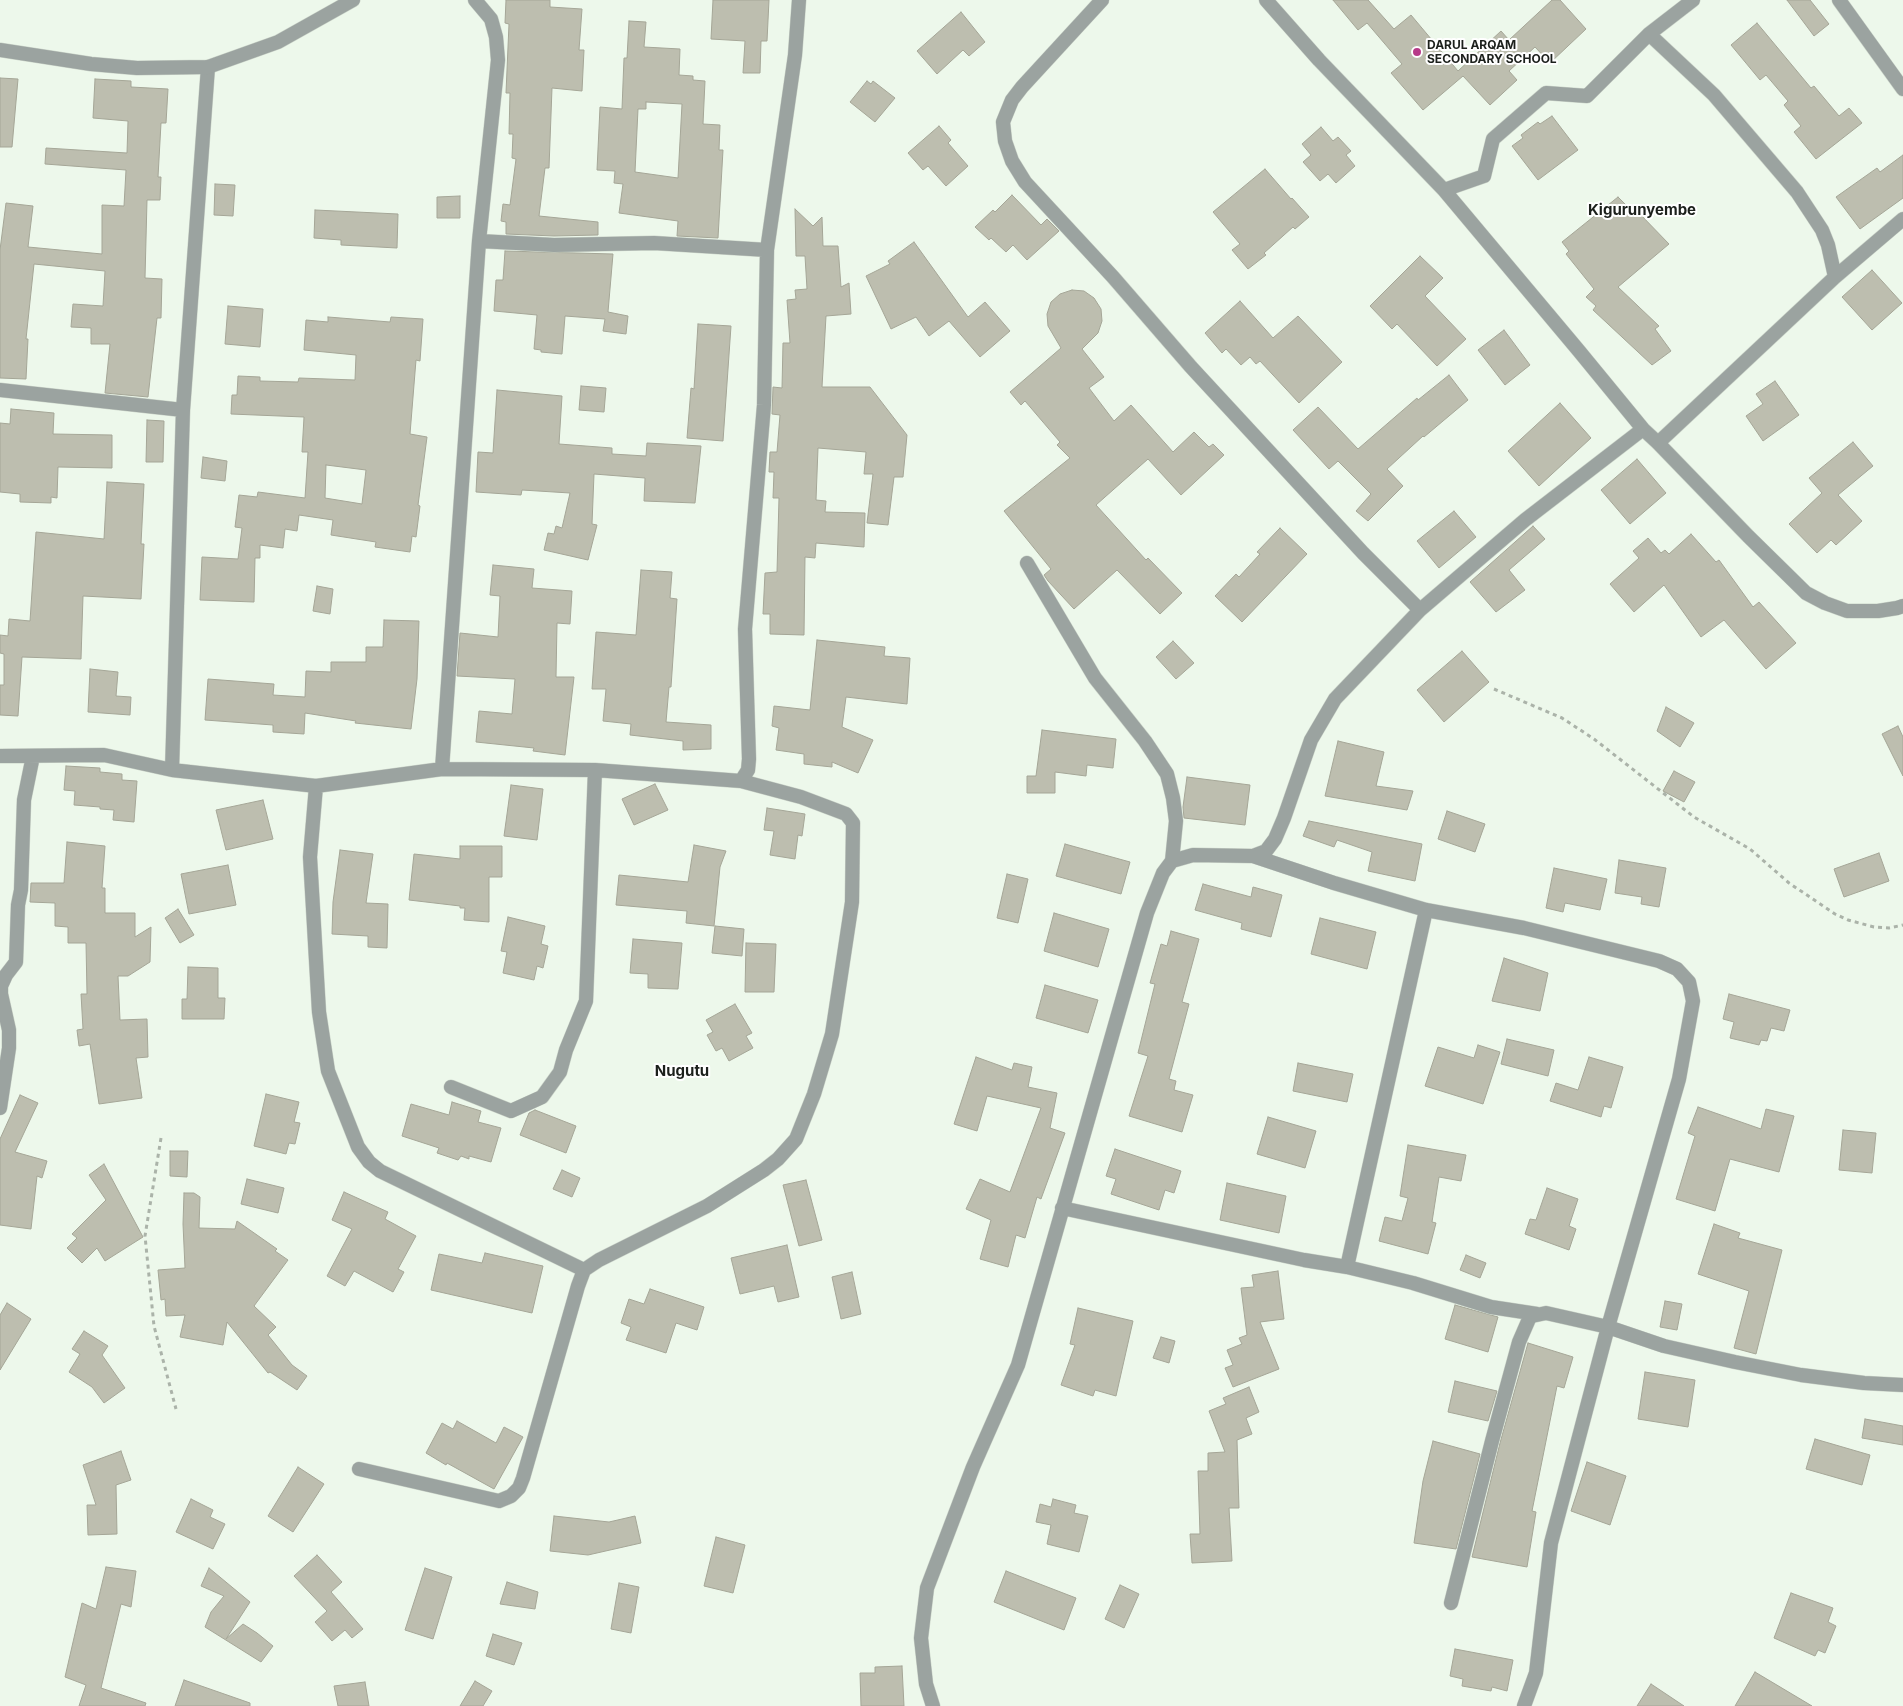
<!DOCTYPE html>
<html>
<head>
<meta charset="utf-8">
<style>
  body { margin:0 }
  canvas { display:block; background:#edf8eb }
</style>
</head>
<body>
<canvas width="1903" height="1706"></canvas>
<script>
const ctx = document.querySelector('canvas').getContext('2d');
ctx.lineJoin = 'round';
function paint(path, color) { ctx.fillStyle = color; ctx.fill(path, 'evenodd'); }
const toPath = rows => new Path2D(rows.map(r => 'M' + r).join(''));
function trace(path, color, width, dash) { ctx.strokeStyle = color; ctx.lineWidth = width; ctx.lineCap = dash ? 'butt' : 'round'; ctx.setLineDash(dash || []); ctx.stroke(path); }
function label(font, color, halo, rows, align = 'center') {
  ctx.font = font + ' Inter,sans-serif'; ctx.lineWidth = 4; ctx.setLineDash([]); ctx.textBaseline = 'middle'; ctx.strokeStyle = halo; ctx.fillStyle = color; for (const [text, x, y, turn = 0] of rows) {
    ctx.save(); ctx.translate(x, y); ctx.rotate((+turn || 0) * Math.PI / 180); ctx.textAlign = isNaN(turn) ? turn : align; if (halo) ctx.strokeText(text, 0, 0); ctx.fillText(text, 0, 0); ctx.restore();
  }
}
const building = toPath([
  [506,0,550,0,550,7,582,9,579,50,584,50,582,91,552,88,549,168,545,168,539,216,598,222,598,235,554,236,506,234,506,222,501,221,503,204,510,205,516,159,512,158,513,134,509,134,510,93,506,93,509,24,505,23,506,0],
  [713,0,769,0,767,41,761,41,760,73,743,73,745,41,711,39,713,0],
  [1333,0,1368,0,1394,29,1411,15,1458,71,1501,31,1509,40,1552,0,1560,0,1586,29,1550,63,1535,47,1509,71,1517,80,1490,105,1463,76,1423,110,1391,73,1402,64,1367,23,1358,30,1333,0],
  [1787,0,1810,0,1829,24,1814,36,1787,0],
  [961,12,985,42,969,56,963,50,937,74,917,51,961,12],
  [629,21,646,22,644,47,680,49,679,75,693,76,693,80,705,81,703,124,720,125,719,150,723,150,718,238,677,236,678,221,619,213,623,184,614,183,615,171,597,170,600,107,622,109,624,58,627,58,629,21],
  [646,102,682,104,678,178,635,172,638,109,646,109,646,102],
  [1757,23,1811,88,1814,86,1839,116,1849,108,1862,123,1816,159,1794,132,1801,126,1784,105,1788,101,1766,75,1760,80,1731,45,1757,23],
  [0,78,18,79,12,147,0,147,0,78],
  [95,79,131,81,131,87,168,89,166,123,161,123,158,177,161,177,160,200,147,200,145,278,162,279,161,318,157,318,148,397,105,393,110,344,91,344,91,328,71,327,73,304,103,306,105,271,34,264,26,339,28,339,26,379,0,378,0,250,6,203,33,206,28,247,102,254,102,205,124,206,126,170,45,164,46,148,127,153,128,121,93,118,95,79],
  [867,81,871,84,873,81,895,98,875,122,850,102,867,81],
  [1552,116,1578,150,1538,180,1512,146,1523,138,1521,135,1538,122,1540,124,1552,116],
  [939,126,951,140,948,143,968,166,946,186,928,166,923,170,908,153,939,126],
  [1321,127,1333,141,1338,137,1351,151,1346,155,1355,166,1336,183,1328,174,1320,181,1303,162,1311,155,1302,144,1321,127],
  [1903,155,1903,198,1860,229,1836,197,1877,168,1880,172,1903,155],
  [1265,169,1291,199,1292,198,1309,217,1295,229,1293,227,1264,253,1266,255,1248,269,1232,250,1240,244,1213,212,1265,169],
  [215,184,235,185,233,216,214,215,215,184],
  [1012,195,1041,225,1047,219,1059,231,1027,260,1013,245,1006,252,991,238,989,240,975,227,993,210,995,212,1012,195],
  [460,196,460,218,437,218,437,197,460,196],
  [1618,197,1636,215,1639,213,1669,244,1618,287,1659,326,1655,329,1671,351,1652,365,1593,310,1596,306,1586,297,1594,289,1566,254,1569,251,1562,242,1618,197],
  [795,209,813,226,822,217,823,246,838,246,841,287,849,283,851,314,826,316,822,387,870,387,907,435,903,477,894,477,888,525,867,523,873,474,864,474,866,452,818,448,816,500,826,501,825,512,865,513,864,547,816,543,815,558,805,557,804,635,770,634,770,614,763,614,765,573,777,572,779,498,773,498,774,472,769,472,770,452,777,452,780,415,772,414,773,387,782,388,783,343,790,343,787,300,796,299,795,290,807,289,805,256,796,256,795,209],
  [315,210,398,214,397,248,341,245,341,240,314,238,315,210],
  [914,242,968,317,985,302,1010,331,980,357,949,321,929,336,916,317,891,329,866,276,890,264,888,261,914,242],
  [505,251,613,254,608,312,628,316,626,334,603,331,605,319,565,316,562,354,541,352,541,350,534,349,537,315,494,311,496,280,503,280,505,251],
  [1420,256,1443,278,1425,296,1466,339,1437,366,1397,324,1392,329,1370,306,1420,256],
  [1872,270,1902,303,1872,330,1842,297,1872,270],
  [1072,290,1084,291,1094,298,1101,309,1102,321,1098,333,1082,349,1104,377,1089,388,1114,421,1131,405,1173,452,1194,432,1209,447,1213,444,1224,455,1181,495,1148,459,1096,505,1146,560,1148,558,1182,593,1160,614,1117,570,1074,609,1048,581,1044,575,1051,569,1004,511,1070,458,1057,445,1060,442,1025,401,1021,405,1010,392,1061,348,1048,326,1047,314,1051,302,1060,294,1072,290],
  [1240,301,1273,338,1298,316,1342,362,1299,403,1260,361,1256,364,1250,357,1241,365,1226,349,1222,353,1205,333,1240,301],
  [228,306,263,309,260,347,225,344,228,306],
  [328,317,390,322,391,317,423,319,420,361,416,360,410,434,427,437,418,505,420,506,416,537,412,536,410,552,375,547,376,542,331,535,333,520,299,515,297,531,285,529,283,548,260,545,260,558,255,558,254,602,200,600,202,557,238,559,242,528,235,527,239,495,257,497,258,492,305,498,308,452,302,452,304,417,231,414,232,395,237,395,238,376,260,377,260,381,298,382,299,378,355,380,356,355,304,350,306,320,328,322,328,317],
  [326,465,366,470,362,504,325,498,326,465],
  [698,324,731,326,723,441,687,438,691,388,694,389,698,324],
  [1504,330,1530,365,1505,385,1478,350,1504,330],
  [1449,375,1468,400,1424,437,1423,436,1387,469,1403,486,1368,521,1356,511,1371,494,1338,461,1329,469,1293,430,1318,407,1358,449,1417,398,1418,400,1449,375],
  [1775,381,1799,415,1763,441,1746,416,1763,404,1756,394,1775,381],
  [581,386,606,388,604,412,579,410,581,386],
  [497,390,562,396,559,444,612,448,612,454,646,456,647,443,701,446,695,503,644,501,645,478,594,474,592,524,597,525,588,560,544,550,548,533,554,534,556,526,562,528,570,493,522,490,521,495,476,492,478,452,493,453,497,390],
  [1560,403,1591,438,1539,486,1508,451,1560,403],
  [11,409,54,413,53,434,112,435,112,468,58,467,57,498,51,497,51,503,20,502,20,494,0,492,0,423,10,424,11,409],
  [147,420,164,421,163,462,146,462,147,420],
  [1853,442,1873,466,1838,495,1862,521,1836,545,1831,540,1817,553,1789,524,1822,493,1809,478,1853,442],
  [203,457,227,461,225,481,201,478,203,457],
  [1637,459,1666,493,1630,524,1601,490,1637,459],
  [107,482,144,484,141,544,144,544,141,599,83,596,81,659,22,657,18,716,0,715,0,685,4,685,4,654,0,653,0,635,8,636,9,619,30,621,36,532,104,539,107,482],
  [1454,511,1476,537,1439,568,1417,541,1454,511],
  [1533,526,1545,539,1509,570,1525,590,1496,612,1470,582,1533,526],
  [1280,528,1307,554,1242,622,1215,596,1236,574,1239,577,1260,554,1257,552,1280,528],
  [1691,534,1716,562,1719,560,1753,607,1759,602,1796,643,1766,669,1724,620,1701,637,1664,585,1634,612,1610,584,1639,558,1633,551,1648,538,1661,553,1665,550,1669,554,1691,534],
  [493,565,534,569,532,588,572,591,570,624,557,623,556,677,574,677,565,755,533,751,534,748,476,742,479,711,512,714,515,679,457,676,460,633,498,637,500,596,490,595,493,565],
  [641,570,672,572,670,598,677,599,671,687,669,687,666,722,711,725,711,749,683,750,683,741,630,735,631,724,603,721,606,689,592,689,596,632,636,635,641,570],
  [317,586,333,589,330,614,313,611,317,586],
  [384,620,419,621,417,679,411,729,355,723,356,721,305,713,304,734,273,732,273,725,205,720,208,679,274,684,273,695,305,697,306,671,331,672,331,662,366,662,366,647,383,647,384,620],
  [817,640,885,647,884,656,910,658,907,704,846,697,842,727,873,740,858,773,832,762,832,767,804,764,804,754,776,750,779,728,772,726,774,706,810,710,817,640],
  [1173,641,1194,663,1176,679,1156,657,1173,641],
  [1462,651,1489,682,1444,722,1417,690,1462,651],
  [90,669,118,672,116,696,131,697,130,715,88,712,90,669],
  [1666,707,1694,723,1680,747,1657,731,1666,707],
  [1898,726,1903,737,1903,776,1882,734,1898,726],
  [1042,730,1116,739,1113,768,1087,765,1086,776,1055,772,1055,793,1027,793,1027,776,1036,776,1042,730],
  [1338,741,1384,752,1376,786,1413,791,1407,810,1325,796,1338,741],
  [66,766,100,768,100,772,122,774,122,780,137,781,134,822,113,820,114,810,100,809,100,807,74,805,75,791,64,790,66,766],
  [1674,771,1695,782,1684,802,1663,791,1674,771],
  [1187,777,1250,785,1245,825,1184,818,1183,807,1187,777],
  [655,784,668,810,634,825,622,799,655,784],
  [511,785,543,789,537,840,504,836,511,785],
  [263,800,273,839,226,850,216,810,263,800],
  [767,808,805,814,802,836,798,835,795,859,770,855,774,831,764,830,767,808],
  [1447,811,1485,824,1475,852,1438,839,1447,811],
  [1309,821,1422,844,1415,881,1368,871,1372,852,1337,840,1334,847,1303,836,1309,821],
  [67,842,105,846,102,888,105,888,105,913,135,913,135,937,151,927,150,962,128,976,118,976,120,1020,147,1019,148,1057,136,1058,142,1098,99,1104,90,1044,79,1046,77,1030,83,1029,81,994,87,994,86,943,68,943,68,927,55,926,55,903,30,902,31,883,64,883,67,842],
  [1065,844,1130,862,1121,894,1056,876,1065,844],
  [694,845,726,851,720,867,714,926,686,923,687,911,616,905,619,875,688,882,694,845],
  [460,846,502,846,502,877,489,877,489,922,464,920,465,908,460,908,460,906,409,900,414,854,460,859,460,846],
  [340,850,373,854,366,903,388,904,387,948,368,947,368,936,332,934,333,902,340,850],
  [1879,853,1889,881,1844,897,1834,869,1879,853],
  [1619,860,1666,868,1659,907,1641,904,1642,897,1615,893,1619,860],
  [228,865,236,905,189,914,181,874,228,865],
  [1554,868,1607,879,1600,910,1565,903,1563,912,1546,908,1554,868],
  [1007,874,1028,879,1018,923,997,918,1007,874],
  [1203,884,1251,897,1253,887,1282,895,1271,937,1241,929,1242,923,1195,910,1203,884],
  [178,909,194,935,180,943,165,918,178,909],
  [1054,913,1109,929,1098,967,1044,951,1054,913],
  [508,917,545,926,541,944,548,946,543,968,537,966,534,980,503,973,507,952,501,951,508,917],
  [1320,918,1376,932,1367,969,1311,954,1320,918],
  [715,926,744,929,742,956,712,953,715,926],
  [1171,931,1199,939,1182,1002,1189,1004,1169,1079,1176,1081,1174,1090,1193,1095,1182,1132,1129,1116,1148,1056,1138,1053,1155,984,1150,983,1161,944,1167,946,1171,931],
  [633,939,682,943,678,989,648,988,648,974,630,973,633,939],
  [746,943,776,944,774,992,745,992,746,943],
  [1504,958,1548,973,1540,1011,1492,1001,1504,958],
  [188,967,218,968,218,998,225,998,224,1019,182,1019,182,999,187,999,188,967],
  [1045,985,1098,1000,1088,1033,1036,1018,1045,985],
  [1729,994,1790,1010,1784,1031,1771,1028,1767,1041,1761,1040,1759,1045,1730,1038,1734,1022,1723,1019,1729,994],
  [735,1004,752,1033,746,1036,753,1048,729,1061,722,1048,716,1051,707,1035,713,1032,706,1020,735,1004],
  [1507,1039,1554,1050,1548,1076,1501,1064,1507,1039],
  [1478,1045,1500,1052,1483,1104,1425,1086,1438,1047,1474,1058,1478,1045],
  [976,1057,1012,1070,1014,1063,1032,1067,1028,1087,1057,1093,1050,1128,1065,1133,1041,1199,1037,1197,1025,1238,1016,1235,1008,1267,980,1259,991,1220,966,1209,980,1179,1010,1192,1041,1108,987,1096,977,1131,954,1124,976,1057],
  [1589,1057,1623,1067,1611,1108,1604,1106,1601,1117,1550,1101,1556,1083,1578,1090,1589,1057],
  [1298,1063,1353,1074,1347,1102,1293,1091,1298,1063],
  [266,1094,299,1102,294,1122,300,1123,295,1144,289,1143,286,1154,254,1146,266,1094],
  [20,1095,38,1103,15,1152,47,1161,42,1178,37,1176,31,1229,0,1225,0,1139,20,1095],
  [452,1102,481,1111,478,1122,501,1128,491,1162,469,1156,469,1159,461,1156,458,1160,437,1153,439,1148,402,1136,411,1104,449,1115,452,1102],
  [1698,1107,1761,1129,1766,1109,1794,1116,1779,1172,1730,1159,1715,1211,1676,1199,1695,1136,1688,1133,1698,1107],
  [535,1110,576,1126,566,1153,520,1135,529,1113,535,1110],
  [1268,1117,1316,1131,1305,1168,1257,1154,1268,1117],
  [1843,1130,1876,1133,1872,1173,1839,1170,1843,1130],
  [1408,1145,1466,1155,1461,1181,1439,1177,1432,1222,1436,1223,1428,1254,1379,1241,1385,1217,1402,1221,1408,1198,1400,1196,1408,1145],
  [1115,1149,1181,1171,1174,1193,1165,1190,1159,1210,1111,1194,1116,1179,1106,1176,1115,1149],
  [170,1151,188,1151,187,1177,170,1176,170,1151],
  [104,1164,143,1237,105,1261,97,1248,82,1263,67,1248,77,1238,72,1234,106,1200,89,1175,104,1164],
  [562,1170,580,1178,572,1197,553,1189,562,1170],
  [247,1179,284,1188,278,1213,241,1204,247,1179],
  [806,1180,822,1240,799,1246,783,1185,806,1180],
  [1227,1183,1286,1196,1279,1233,1220,1220,1227,1183],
  [1547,1188,1578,1199,1569,1226,1576,1229,1569,1250,1525,1234,1530,1219,1536,1220,1547,1188],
  [344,1192,388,1212,385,1219,416,1236,398,1269,404,1272,393,1292,354,1271,345,1286,327,1276,352,1229,332,1220,344,1192],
  [184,1193,194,1193,200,1197,199,1228,235,1229,237,1221,277,1249,275,1251,288,1260,254,1306,276,1327,268,1335,292,1365,307,1376,297,1390,270,1372,268,1373,227,1322,223,1345,180,1337,185,1315,166,1316,165,1299,161,1300,158,1270,185,1268,183,1224,184,1193],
  [1714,1224,1740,1233,1738,1238,1782,1250,1756,1354,1734,1348,1749,1291,1698,1274,1714,1224],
  [787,1245,799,1297,778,1302,774,1286,740,1294,731,1258,787,1245],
  [485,1253,543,1266,532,1313,431,1290,439,1254,482,1263,485,1253],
  [1466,1255,1486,1263,1480,1278,1460,1270,1466,1255],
  [1278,1271,1284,1319,1260,1322,1279,1369,1233,1387,1225,1368,1233,1365,1227,1350,1242,1344,1239,1338,1247,1335,1241,1288,1254,1287,1252,1275,1278,1271],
  [852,1272,861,1314,841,1319,832,1277,852,1272],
  [650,1289,704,1307,697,1330,676,1323,666,1353,626,1340,631,1327,621,1323,629,1299,644,1304,650,1289],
  [1665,1301,1682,1304,1677,1330,1660,1327,1665,1301],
  [7,1303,31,1319,0,1370,0,1315,7,1303],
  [1455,1305,1498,1317,1488,1352,1445,1339,1455,1305],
  [1078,1308,1133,1321,1116,1396,1095,1390,1093,1396,1061,1385,1075,1345,1070,1344,1078,1308],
  [84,1331,108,1346,102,1355,125,1388,104,1403,92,1387,69,1372,80,1354,72,1349,84,1331],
  [1161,1337,1175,1341,1169,1363,1153,1358,1161,1337],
  [1528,1343,1573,1357,1564,1388,1557,1386,1532,1511,1536,1512,1527,1567,1472,1557,1500,1443,1528,1343],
  [1645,1372,1695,1380,1688,1427,1638,1419,1645,1372],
  [1455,1381,1497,1391,1488,1421,1448,1412,1455,1381],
  [1249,1387,1259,1412,1246,1418,1252,1434,1237,1440,1239,1508,1229,1508,1232,1561,1192,1563,1190,1534,1200,1534,1198,1471,1208,1471,1208,1453,1225,1452,1209,1411,1226,1404,1223,1398,1249,1387],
  [1865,1419,1903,1426,1903,1445,1862,1438,1865,1419],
  [457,1421,496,1443,504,1427,523,1437,494,1489,447,1463,446,1465,426,1453,442,1423,453,1429,457,1421],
  [1815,1439,1870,1455,1862,1485,1806,1469,1815,1439],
  [1433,1441,1480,1454,1456,1549,1414,1543,1423,1481,1433,1441],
  [121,1451,131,1480,116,1485,117,1534,88,1535,87,1505,96,1505,83,1465,121,1451],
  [1587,1462,1626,1476,1610,1525,1571,1511,1587,1462],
  [298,1467,324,1484,293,1532,268,1516,298,1467],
  [191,1499,213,1510,210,1517,225,1524,213,1549,176,1532,191,1499],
  [1053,1499,1076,1505,1074,1513,1088,1516,1079,1552,1047,1544,1051,1525,1036,1522,1040,1504,1051,1507,1053,1499],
  [554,1516,609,1522,635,1516,641,1543,588,1555,550,1551,554,1516],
  [716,1537,745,1545,733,1593,704,1586,716,1537],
  [317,1555,342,1582,331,1592,363,1629,352,1638,345,1630,332,1641,315,1622,327,1611,294,1576,317,1555],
  [106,1567,136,1571,131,1607,121,1604,101,1688,146,1703,145,1706,79,1706,86,1685,65,1677,82,1603,96,1609,106,1567],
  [209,1568,250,1602,226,1639,243,1624,257,1633,273,1646,261,1662,205,1627,211,1612,224,1596,201,1586,209,1568],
  [425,1568,452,1577,433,1639,405,1630,425,1568],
  [1006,1571,1076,1598,1064,1630,994,1602,1006,1571],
  [507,1582,538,1592,535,1609,500,1604,507,1582],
  [619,1583,639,1587,631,1633,611,1629,619,1583],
  [1120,1585,1139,1594,1124,1628,1105,1619,1120,1585],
  [1791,1593,1833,1608,1828,1622,1836,1626,1825,1653,1818,1650,1815,1656,1774,1638,1791,1593],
  [493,1634,522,1643,514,1665,486,1656,493,1634],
  [1455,1649,1513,1660,1507,1691,1492,1687,1491,1691,1462,1686,1463,1679,1450,1676,1455,1649],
  [902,1666,904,1706,861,1706,860,1673,875,1673,875,1667,902,1666],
  [1755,1672,1812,1706,1735,1706,1755,1672],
  [184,1680,250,1703,250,1706,175,1706,184,1680],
  [475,1681,492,1691,483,1706,460,1706,475,1681],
  [365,1682,369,1706,338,1706,334,1686,365,1682],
  [1651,1684,1684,1706,1637,1706,1651,1684]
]);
paint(building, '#bdbeaf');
trace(building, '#a5a697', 1);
const minor = toPath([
  [1102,0,1022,87,1012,100,1003,122,1005,141,1012,161,1025,182,1113,277,1191,367,1363,553,1420,610],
  [1266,0,1319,60,1444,190,1579,351,1643,429,1658,443,1748,536,1806,593,1825,603,1847,611,1878,611,1897,608,1903,606],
  [1839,0,1903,89],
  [1649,34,1714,95,1797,192,1822,230,1828,245,1835,277],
  [1444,190,1484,176,1493,139,1546,93,1587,96,1649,34,1693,0],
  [479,241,554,245,654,243,767,250],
  [0,390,183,410],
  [1658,443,1835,277,1903,219],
  [1027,563,1095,678,1145,741,1167,774,1173,798,1176,821,1172,861],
  [0,756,104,755,172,770,316,786,442,769,595,770,741,781,748,770,749,759,745,629,764,405,767,250,795,55,799,0],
  [442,769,479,241,498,60,496,37,491,19,475,0],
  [172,770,183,410,208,67],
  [316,786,310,857,319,1012,328,1071,358,1147,369,1162,380,1171,584,1270],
  [1253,856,1334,883,1426,910,1524,928,1659,961,1677,969,1689,982,1693,1001,1679,1079,1608,1327,1551,1543,1536,1673,1524,1706],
  [451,1087,511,1111,542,1097,560,1072,566,1050,586,1001,595,770],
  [0,1108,9,1048,9,1030,1,994,1,986,6,975,16,962,18,905,21,890,24,800,33,756],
  [1062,1208,1304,1260,1347,1267,1413,1283,1491,1307,1537,1314],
  [1347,1267,1426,910],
  [359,1469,499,1501,511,1496,519,1488,523,1478,578,1286,584,1270,599,1260,707,1206,764,1170,778,1159,796,1139,814,1094,832,1034,852,902,853,823,846,814,801,797,741,781],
  [1451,1603,1492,1441,1519,1342,1529,1319,1532,1316,1546,1313,1608,1327,1664,1346,1735,1362,1801,1375,1864,1383,1903,1385],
  [933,1706,926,1684,921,1638,927,1588,973,1467,1018,1365,1147,913,1163,873,1172,861,1193,855,1253,856,1266,851,1275,839,1284,818,1311,740,1335,699,1420,610,1525,520,1643,429]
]);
const tertiary = toPath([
  [0,50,91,64,137,68,208,67,278,42,353,0]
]);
trace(minor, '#ccd5ca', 15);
trace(tertiary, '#ccd5ca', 15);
trace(toPath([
  [1494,689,1562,718,1594,739,1694,817,1750,849,1789,883,1835,914,1848,920,1874,927,1889,928,1903,925],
  [161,1138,145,1236,154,1326,176,1409]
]), '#abb3a9', 3, [4, 4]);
trace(minor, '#9ba3a0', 14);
trace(tertiary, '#9ba3a0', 14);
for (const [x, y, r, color] of [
  [1417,52,5,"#b73a89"]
]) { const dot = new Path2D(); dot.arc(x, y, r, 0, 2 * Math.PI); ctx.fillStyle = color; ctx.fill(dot); trace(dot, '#fff', 2); }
label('bold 12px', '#1c201c', '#fff', [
  ["DARUL ARQAM",1427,45],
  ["SECONDARY SCHOOL",1427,59]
], 'left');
label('bold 15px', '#1c201c', '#fff', [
  ["Kigurunyembe",1642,210],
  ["Nugutu",682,1071]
]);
</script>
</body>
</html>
